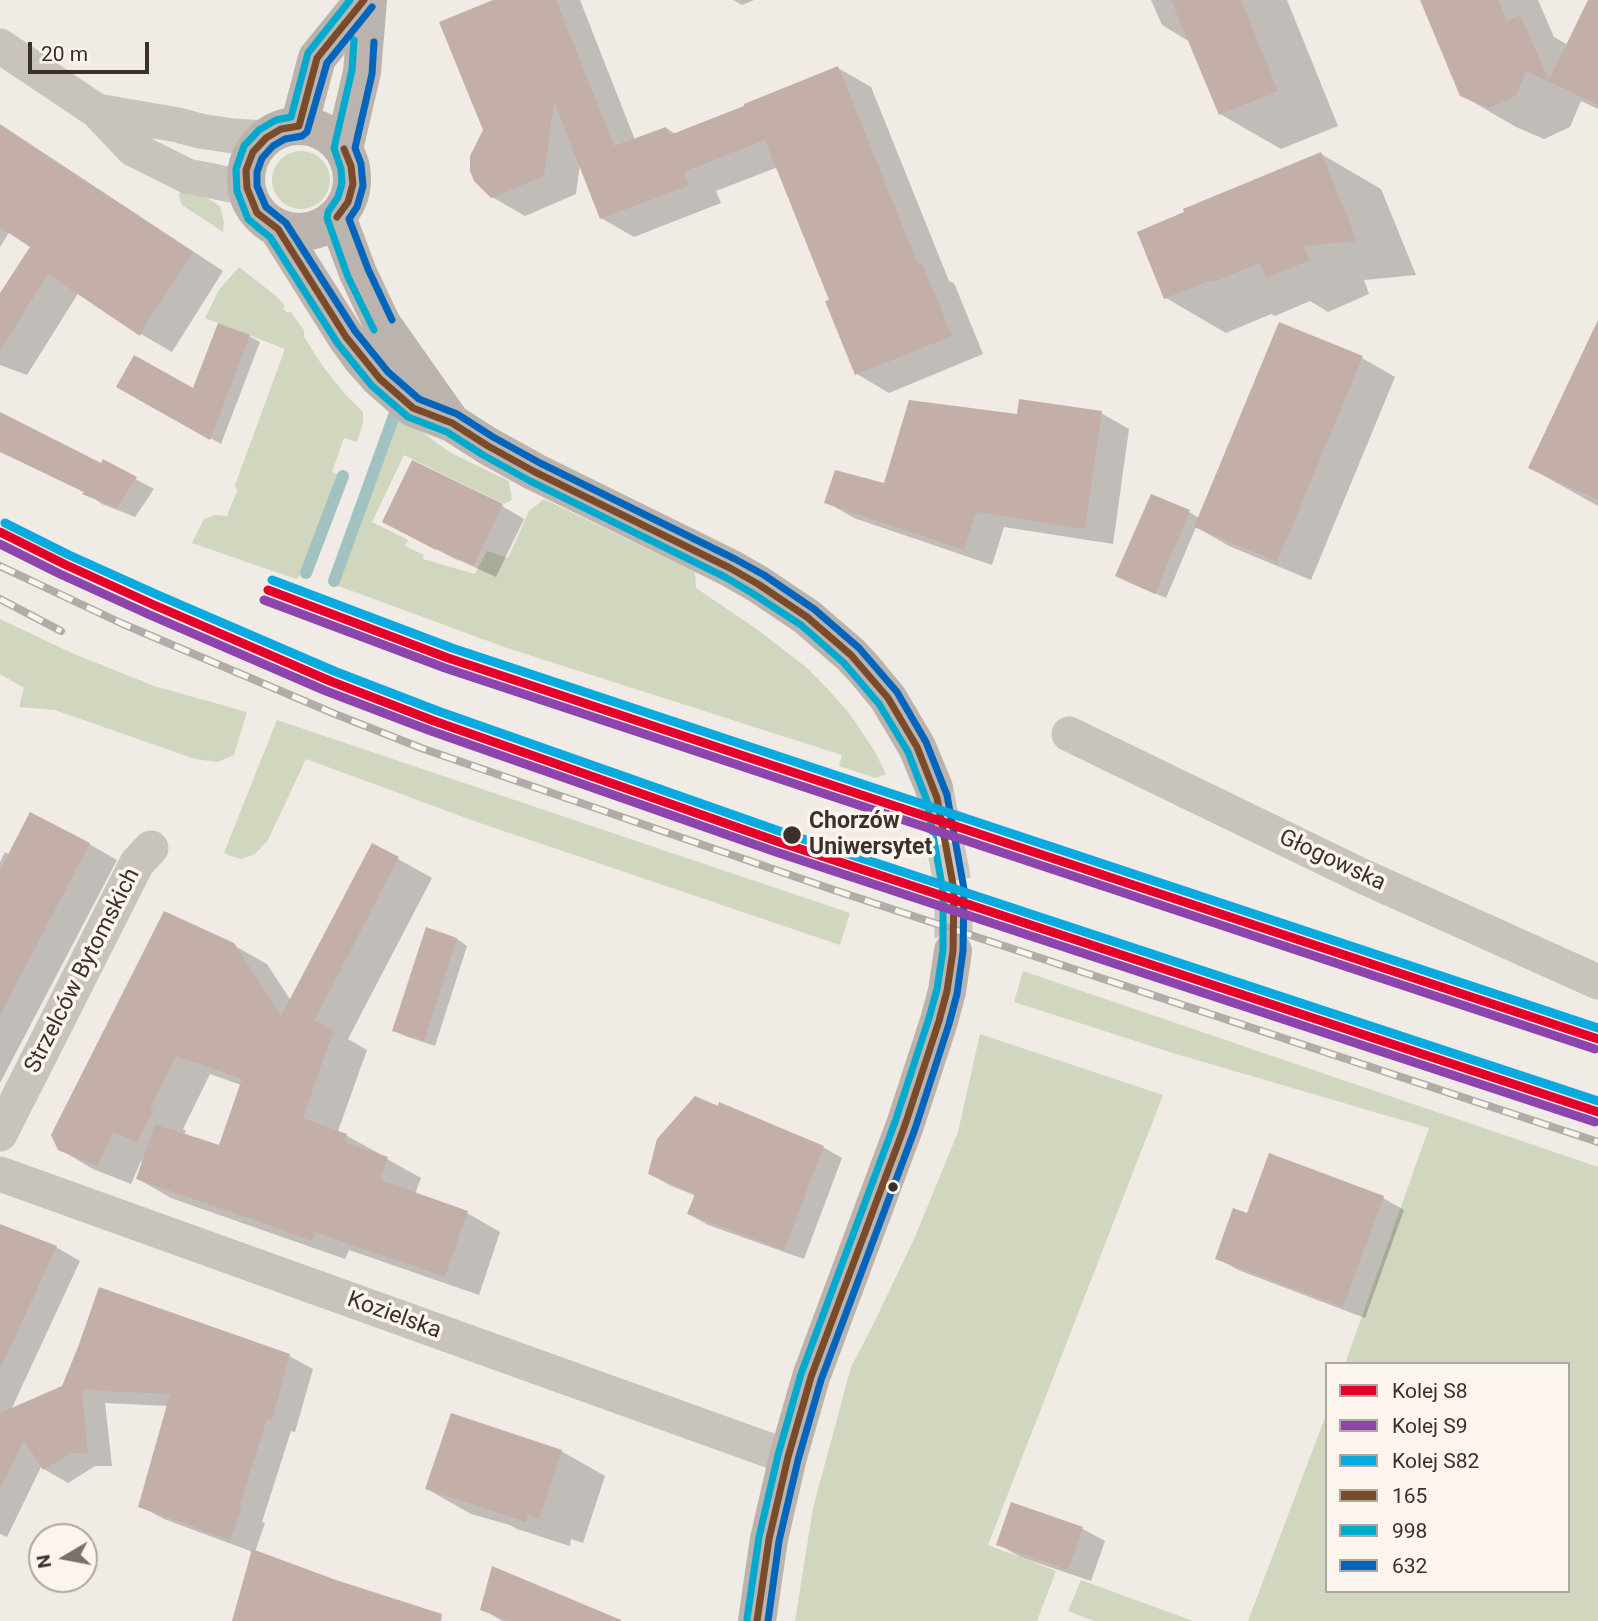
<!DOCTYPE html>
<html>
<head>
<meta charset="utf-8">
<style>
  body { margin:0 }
  #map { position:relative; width:1598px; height:1621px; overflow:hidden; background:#f0ebe5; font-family:Roboto,sans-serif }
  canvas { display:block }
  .legend { position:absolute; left:1325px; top:1362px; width:245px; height:231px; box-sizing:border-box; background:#fbf5ee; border:2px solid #aea6a0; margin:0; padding:9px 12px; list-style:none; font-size:21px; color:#3b302b }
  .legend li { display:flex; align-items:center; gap:14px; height:35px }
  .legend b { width:35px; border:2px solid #aea6a0 }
  .north { position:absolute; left:28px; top:1523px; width:70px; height:70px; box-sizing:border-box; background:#fbf5ee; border:2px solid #aea6a0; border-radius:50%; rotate:260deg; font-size:19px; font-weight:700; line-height:28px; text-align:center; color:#3b302b }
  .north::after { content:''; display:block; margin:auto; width:24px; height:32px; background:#7a716c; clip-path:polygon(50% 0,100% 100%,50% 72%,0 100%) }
  .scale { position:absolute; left:28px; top:42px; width:121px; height:32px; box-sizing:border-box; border:4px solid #3b302b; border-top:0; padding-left:9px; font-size:21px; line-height:24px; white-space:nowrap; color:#3b302b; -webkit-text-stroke:5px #fbf5ee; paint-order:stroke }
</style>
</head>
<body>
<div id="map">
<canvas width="1598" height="1621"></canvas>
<ul class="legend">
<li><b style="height:9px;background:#e4002b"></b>Kolej S8</li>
<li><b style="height:9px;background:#8e44ad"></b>Kolej S9</li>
<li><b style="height:9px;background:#09aadf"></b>Kolej S82</li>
<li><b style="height:9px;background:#7a4b2a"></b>165</li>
<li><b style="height:9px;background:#00a9ce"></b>998</li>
<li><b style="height:9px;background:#0065bd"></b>632</li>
</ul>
<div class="north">N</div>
<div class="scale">20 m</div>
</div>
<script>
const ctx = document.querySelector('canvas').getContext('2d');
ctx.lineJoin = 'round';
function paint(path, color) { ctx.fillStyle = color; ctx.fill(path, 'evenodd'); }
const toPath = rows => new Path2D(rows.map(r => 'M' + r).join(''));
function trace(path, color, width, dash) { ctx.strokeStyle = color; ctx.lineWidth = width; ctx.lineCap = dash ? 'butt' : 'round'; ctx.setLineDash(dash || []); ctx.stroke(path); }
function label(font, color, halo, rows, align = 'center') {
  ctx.font = font + ' Roboto,sans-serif'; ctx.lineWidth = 7; ctx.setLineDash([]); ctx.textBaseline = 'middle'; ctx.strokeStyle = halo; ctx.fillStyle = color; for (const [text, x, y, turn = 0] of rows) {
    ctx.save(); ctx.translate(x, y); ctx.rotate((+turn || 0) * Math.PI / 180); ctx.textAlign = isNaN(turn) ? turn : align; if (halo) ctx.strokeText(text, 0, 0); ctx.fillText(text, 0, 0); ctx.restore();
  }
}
paint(toPath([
  '272 180a29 29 0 1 1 58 0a29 29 0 1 1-58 0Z',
  [182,188,207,198,220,206,224,222,223,232,182,205,179,195],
  [239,267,276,296,285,306,283,309,288,313,290,311,304,330,304,337,324,368,346,395,363,412,363,423,357,442,344,438,332,472,342,476,306,570,296,579,192,543,204,519,215,515,227,516,237,491,235,485,285,349,205,318,219,290],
  [397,414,451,453,509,481,512,500,504,504,404,455,372,522,408,540,405,546,424,555,423,559,475,574,487,551,508,558,529,511,544,499,695,572,696,588,758,630,807,668,825,686,849,713,874,750,886,774,876,778,839,766,842,755,507,648,333,584],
  [0,619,74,654,154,686,247,712,234,755,218,762,195,759,55,710,19,707,24,688,0,674],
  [277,720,850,913,840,945,477,822,306,759,268,840,255,854,241,859,231,856,224,853],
  [1023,971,1598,1167,1598,1621,1248,1621,1327,1412,1327,1591,1568,1591,1568,1364,1345,1364,1429,1128,1173,1053,1014,1002],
  [980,1034,1163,1095,988,1545,1056,1571,1037,1621,795,1621,813,1508,851,1367,870,1331,915,1237,958,1132],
  [1081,1580,1193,1621,1094,1621,1068,1611]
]), '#d1d6bf');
paint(toPath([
  [498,0,580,0,635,140,666,128,677,135,838,68,871,87,949,281,954,283,983,354,889,393,857,374,831,301,778,167,716,191,721,203,634,237,601,218,580,164,576,194,525,216,492,197,485,130],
  [733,0,754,0,742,5],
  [1151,0,1287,0,1338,126,1281,149,1220,114,1190,42,1162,25],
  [1422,0,1538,0,1554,37,1568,45,1589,0,1598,0,1598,109,1581,101,1570,127,1544,139,1516,127,1461,95],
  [0,124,223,271,172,352,141,334,79,292,27,375,0,365,0,296,33,246,10,231,0,247],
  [1321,154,1381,189,1416,275,1364,280,1369,294,1328,312,1310,301,1275,316,1271,314,1226,333,1166,298],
  [1598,324,1598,506,1530,468],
  [249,336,260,342,221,444,118,386,194,391],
  [1362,358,1395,377,1311,580,1229,546,1196,527,1166,598,1128,582,1189,512,1199,518],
  [1101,413,1129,429,1113,544,1004,527,992,565,854,518,826,502,885,485,1018,416],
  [0,414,102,465,103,462,154,489,135,517,102,504,86,493,0,451],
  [413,463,502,506,524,519,496,577,459,560,459,561,407,534],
  [89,844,117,860,0,1083,0,862,5,852,10,855],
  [373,845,432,878,348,1039,367,1050,338,1131,380,1154,379,1156,387,1159,421,1178,415,1194,467,1213,500,1232,479,1295,349,1250,345,1259,171,1198,138,1179,144,1162,141,1161,131,1184,93,1169,59,1149,233,945,267,964,291,1001],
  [210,1074,241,1085,220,1148,184,1135,186,1131,183,1129],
  [427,930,457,939,467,946,435,1046,405,1036,394,1030],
  [823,1147,842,1158,804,1259,708,1225,689,1214,696,1196,669,1185,650,1174],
  [1383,1198,1404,1210,1365,1318,1238,1270,1217,1258,1248,1215],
  [5,1228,56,1247,80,1261,11,1410,63,1387,289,1356,313,1369,295,1432,291,1431,262,1522,265,1523,255,1552,434,1621,233,1621,253,1552,164,1519,140,1506,169,1406,105,1403,112,1466,95,1466,68,1483,44,1469,42,1465,7,1537,0,1534,0,1241],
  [561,1451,605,1476,583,1543,571,1539,570,1546,517,1529,510,1525,471,1514,427,1489],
  [1012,1504,1083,1529,1105,1541,1091,1581,1020,1557,998,1544],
  [482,1609,605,1621,502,1621]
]), '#0003');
trace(toPath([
  [306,573,343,476],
  [334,581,395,413]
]), '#a1c2c1', 12);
paint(toPath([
  [493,0,556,0,614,146,666,127,670,135,744,106,744,104,838,66,918,264,922,263,952,336,855,375,825,301,829,300,765,140,684,172,689,185,600,219,554,101,544,176,491,198,474,181,470,171,470,156,483,130,439,22],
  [1171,0,1241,0,1278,91,1219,115],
  [1420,0,1498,0,1507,20,1520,15,1549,80,1588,0,1598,0,1598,105,1526,71,1516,96,1488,108,1460,96],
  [0,125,193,252,148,321,140,336,48,274,0,351,0,293,30,247,0,227],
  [1321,152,1357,241,1304,246,1310,260,1266,278,1260,263,1213,282,1211,280,1164,299,1137,232,1184,212,1183,209],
  [1598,320,1598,500,1528,468],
  [1279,322,1363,356,1277,562,1194,527],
  [218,323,250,335,210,440,116,387,134,355,193,388],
  [1019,399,1102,411,1085,529,976,512,964,550,824,503,835,470,884,483,909,400,1017,414],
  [0,412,101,463,103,459,137,477,117,508,82,494,84,492,0,452],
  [412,460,503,504,473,566,437,549,436,550,382,522],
  [1151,494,1190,510,1155,594,1115,576],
  [30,812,90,843,0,1015,0,870],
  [372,843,399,857,314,1021,334,1029,303,1118,347,1134,344,1142,388,1157,380,1180,468,1211,445,1277,315,1232,312,1241,283,1231,283,1230,136,1179,155,1124,219,1145,242,1079,176,1056,150,1108,154,1111,137,1142,113,1132,97,1166,58,1150,51,1135,164,911,234,943,281,1016],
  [426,927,457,938,424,1041,392,1031],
  [695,1096,718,1106,719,1102,824,1146,784,1250,687,1214,695,1194,648,1174,657,1139],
  [1269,1153,1384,1196,1343,1307,1215,1259,1233,1208,1247,1213],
  [0,1224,57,1246,0,1369],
  [99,1287,290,1354,272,1420,267,1419,239,1507,242,1508,230,1540,138,1507,170,1394,82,1390,88,1453,71,1453,43,1470,24,1440,0,1489,0,1413,62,1386,78,1347],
  [451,1413,562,1450,539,1519,528,1515,526,1522,425,1489],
  [1011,1502,1083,1527,1068,1570,996,1545],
  [252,1549,336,1580,442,1614,441,1621,232,1621],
  [492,1566,621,1620,621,1621,509,1621,480,1610]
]), '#c3afa7');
trace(toPath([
  [934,788,954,890,953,951]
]), '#ccc6c0', 38, [38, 19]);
trace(toPath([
  [0,46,97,111,133,149,187,176,247,188],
  [97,111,178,125,200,131,233,136,266,138],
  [1069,734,1360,875,1598,982],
  [0,1134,137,863,151,848],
  [0,1174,788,1457]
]), '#c9c3be', 35);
trace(toPath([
  '246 179a53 53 0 1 1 106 0a53 53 0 1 1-106 0Z',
  [299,126,317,58,364,0],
  [344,149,362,72,368,0],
  [337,217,358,273,382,324,451,422],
  [278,229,346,337,362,359,380,379,413,408,452,423,488,446,535,472,730,568,758,584,807,617,851,655,864,669,888,698,917,747,934,788],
  [757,1621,769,1539,788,1457,811,1377,905,1125,939,1021,947,991,953,951]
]), '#bab3ae', 38);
const rail = toPath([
  [0,566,123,624,335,714,421,748,831,889,1598,1142],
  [0,599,61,631]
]);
trace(rail, '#b1aca8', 8);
trace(rail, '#fbf5ee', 5, [16]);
trace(toPath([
  [364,0,317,58,299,126,281,129,266,138,253,152,246,170,247,188,257,213,278,229,346,337,380,379,413,408,452,423,488,446,535,472,730,568,758,584,807,617,851,655,888,698,917,747,937,798,954,890,953,951,947,991,939,1021,905,1125,811,1377,788,1457,769,1539,757,1621],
  [337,217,348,202,353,184,351,166,344,149]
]), '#7a4b2a', 7);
trace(toPath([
  [350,0,308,53,291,117,276,120,259,130,244,146,236,169,237,191,248,219,261,230,270,237,338,344,372,386,408,417,447,432,483,455,530,481,725,577,752,593,801,625,844,663,879,704,908,752,927,801,943,891,943,950,937,989,929,1018,895,1122,801,1374,778,1455,759,1537,747,1619],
  [354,40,352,70,334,148,341,169,342,183,338,197,328,212,327,218,348,277,374,330]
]), '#00a9ce', 7);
trace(toPath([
  [372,7,327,63,307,132,302,136,285,139,273,146,262,158,257,172,257,186,266,207,286,223,355,331,388,372,419,399,457,414,493,437,540,463,735,559,764,575,814,609,859,648,897,692,926,742,947,795,964,889,963,951,957,994,949,1024,915,1129,821,1380,798,1460,779,1541,768,1621],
  [374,42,372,74,355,148,361,164,363,186,357,207,349,219,368,269,392,320]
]), '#0065bd', 7);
trace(toPath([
  [0,532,64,564,154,605,330,681,434,721,779,842,1598,1112],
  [268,590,448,658,1598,1039]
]), '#e4002b', 9);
trace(toPath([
  [0,544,60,574,150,615,326,691,431,731,776,852,1595,1122],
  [264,600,445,668,1595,1049]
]), '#8e44ad', 9);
trace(toPath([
  [5,523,69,555,158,595,334,671,438,711,782,832,1598,1101],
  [272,580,452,648,1598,1028]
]), '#09aadf', 9);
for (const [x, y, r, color] of [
  [792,835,10,"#3b302b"],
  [893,1187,6,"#3b302b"]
]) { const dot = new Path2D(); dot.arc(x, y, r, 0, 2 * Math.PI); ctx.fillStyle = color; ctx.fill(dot); trace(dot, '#fbf5ee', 2.5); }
label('bold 23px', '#3b302b', '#fbf5ee', [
  ["Chorzów",809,822],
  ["Uniwersytet",809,848]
], 'left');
label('23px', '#3b302b', '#fbf5ee', [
  ["Głogowska",1332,861,25],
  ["Strzelców Bytomskich",83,971,-63],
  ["Kozielska",394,1316,20]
]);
</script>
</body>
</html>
